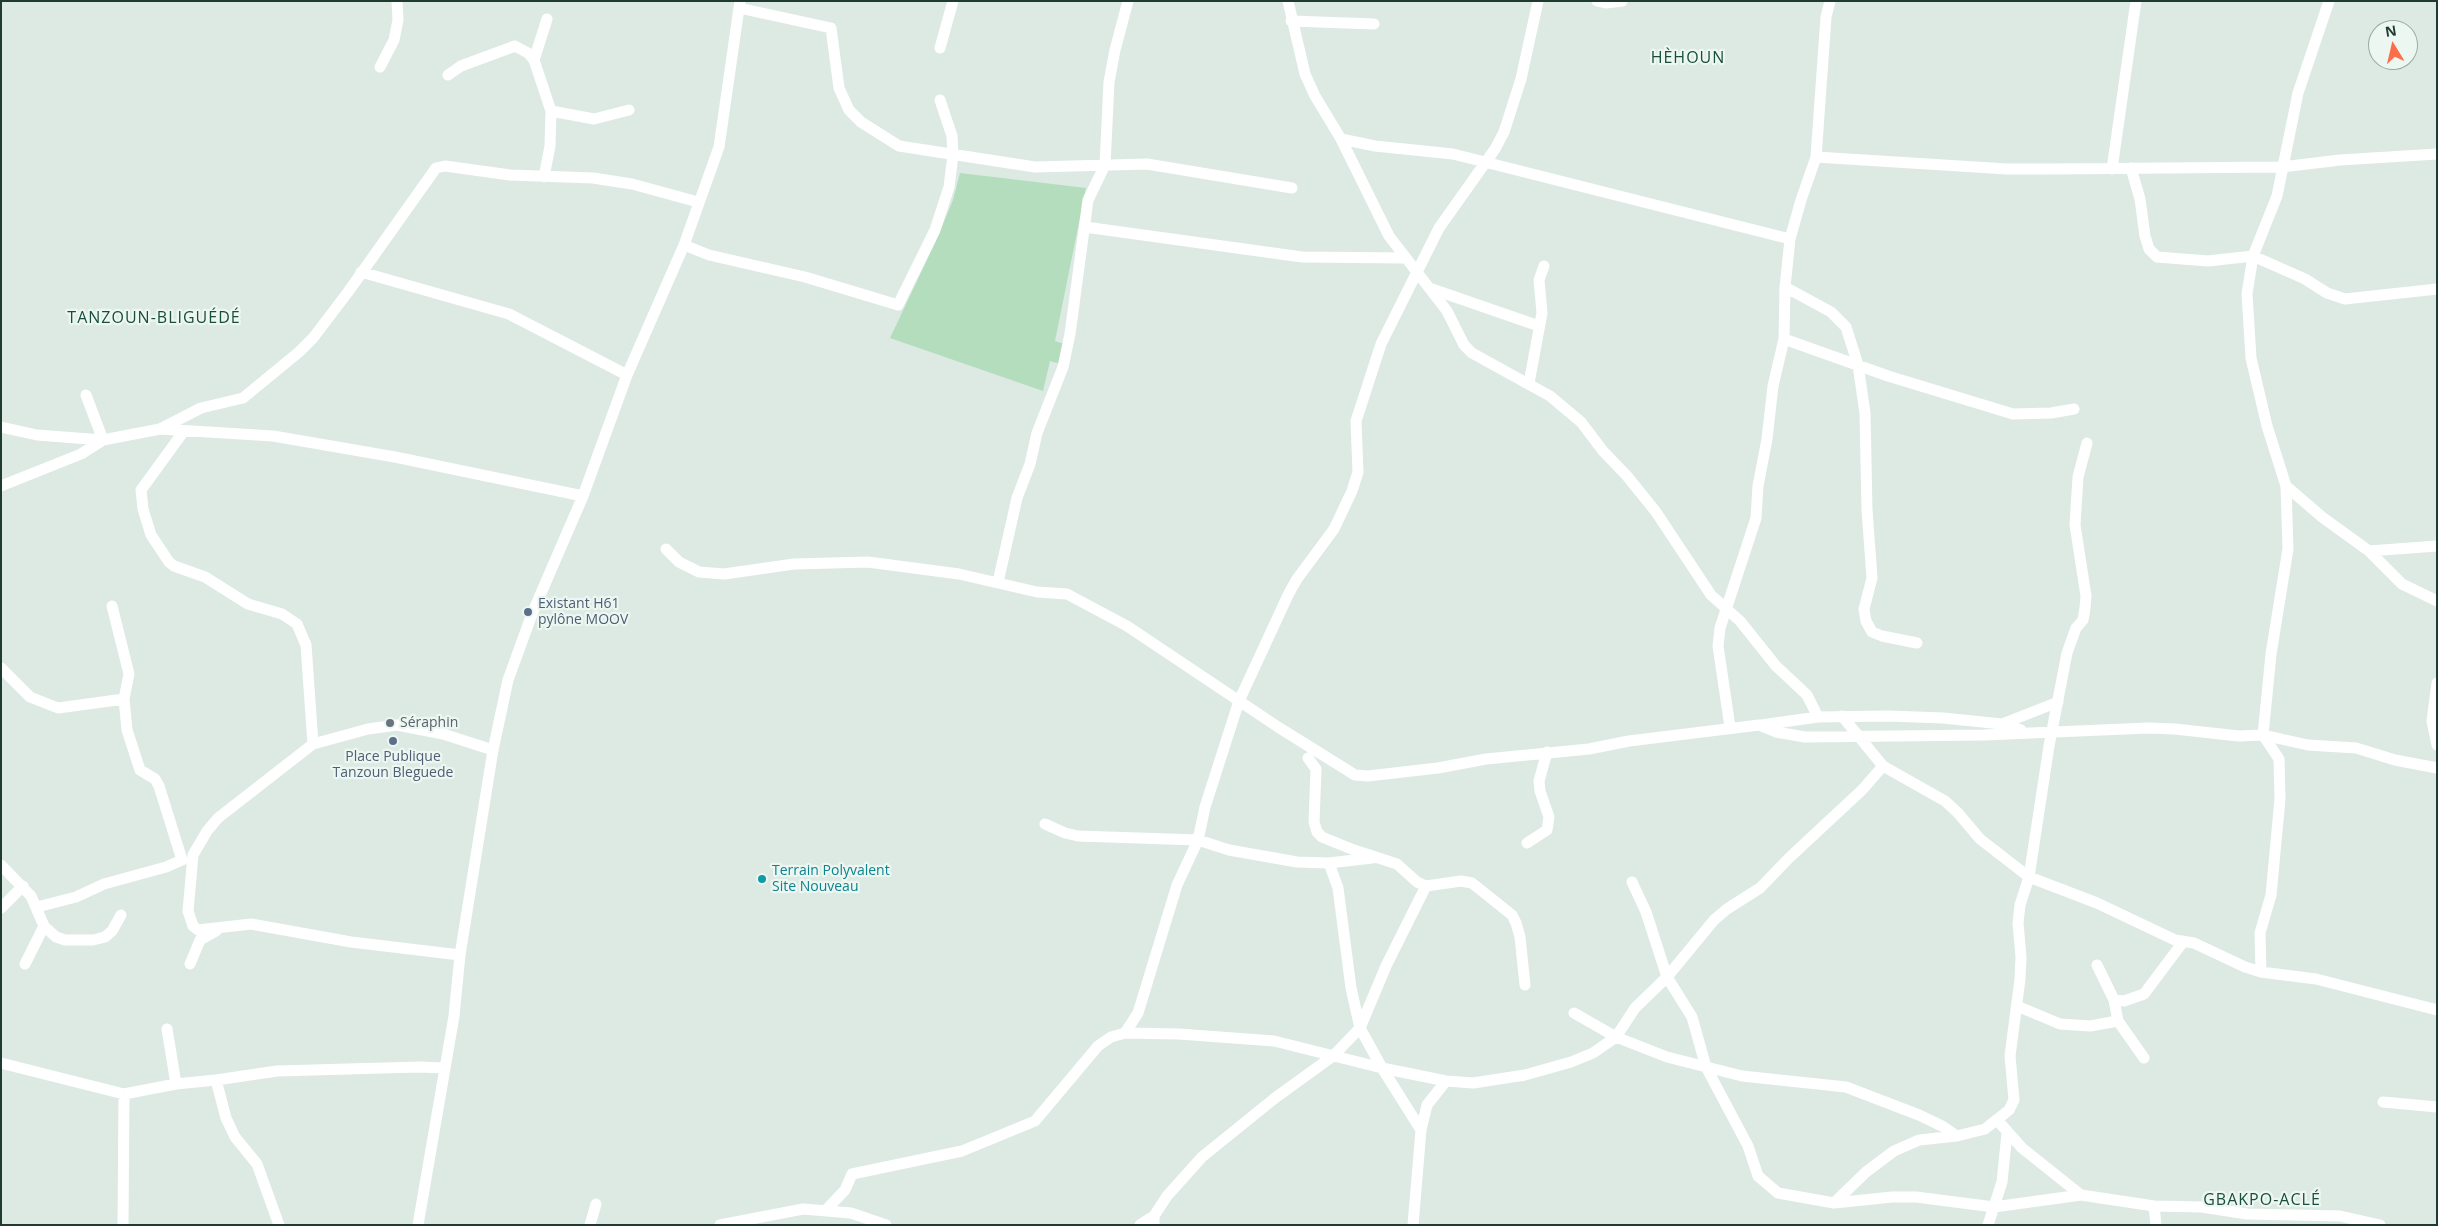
<!DOCTYPE html>
<html>
<head>
<meta charset="utf-8">
<style>
  body { margin:0 }
  #map { position:relative; width:2438px; height:1226px; overflow:hidden; background:#ddeae4; font-family:"Open Sans",sans-serif }
  canvas { display:block }
  .frame { position:absolute; inset:0; border:2px solid #1e3a31; pointer-events:none }
  .north { position:absolute; left:2368px; top:20px; width:50px; height:50px; box-sizing:border-box; background:#edf7f2; border:1px solid #9aaba5; border-radius:50%; rotate:351deg; font-size:14px; font-weight:700; line-height:20px; text-align:center; color:#1e3a31 }
  .north::after { content:''; display:block; margin:auto; width:18px; height:22px; background:#fc6d49; clip-path:polygon(50% 0,100% 100%,50% 72%,0 100%) }
</style>
</head>
<body>
<div id="map">
<canvas width="2438" height="1226"></canvas>
<div class="frame"></div>
<div class="north">N</div>
</div>
<script>
const ctx = document.querySelector('canvas').getContext('2d');
ctx.lineJoin = 'round';
function paint(path, color) { ctx.fillStyle = color; ctx.fill(path, 'evenodd'); }
const toPath = rows => new Path2D(rows.map(r => 'M' + r).join(''));
function trace(path, color, width, dash) { ctx.strokeStyle = color; ctx.lineWidth = width; ctx.lineCap = dash ? 'butt' : 'round'; ctx.setLineDash(dash || []); ctx.stroke(path); }
function label(font, color, halo, rows, align = 'center') {
  ctx.font = font + ' "Open Sans",sans-serif'; ctx.lineWidth = 4.5; ctx.setLineDash([]); ctx.textBaseline = 'middle'; ctx.strokeStyle = halo; ctx.fillStyle = color; for (const [text, x, y, turn = 0] of rows) {
    ctx.save(); ctx.translate(x, y); ctx.rotate((+turn || 0) * Math.PI / 180); ctx.textAlign = isNaN(turn) ? turn : align; if (halo) ctx.strokeText(text, 0, 0); ctx.fillText(text, 0, 0); ctx.restore();
  }
}
paint(toPath([
  [960,173,1086,188,1055,341,1064,344,1060,364,1050,361,1043,391,890,338,935,243,953,200]
]), '#b3ddbd');
trace(toPath([
  [1288,1,1305,74,1315,96,1341,139,1389,236,1447,311,1464,345,1472,353,1550,396,1581,422,1603,451,1627,476,1656,512,1711,595,1740,621,1776,666,1807,695,1818,717],
  [1597,1,1606,3,1622,1],
  [739,8,831,28,839,88,849,110,861,122,899,146,1035,167,1147,164,1292,188],
  [1291,21,1374,24],
  [940,48,953,1],
  [380,67,394,40,398,20,397,1],
  [448,75,461,66,515,46,528,53,534,60],
  [551,111,594,119,629,110],
  [1341,139,1375,146,1453,154,1790,239],
  [1816,157,2007,169,2050,169,2282,167,2340,160,2437,154],
  [2131,168,2140,199,2145,236,2149,249,2157,257,2208,261,2253,256,2305,279,2327,293,2345,299,2437,289],
  [2112,169,2136,1],
  [544,177,550,146,551,111,534,60,547,19],
  [1085,227,1302,257,1405,258],
  [684,245,709,255,805,277,898,305,935,230,949,187,953,155,952,136,940,100],
  [361,272,509,314,627,375],
  [1785,287,1831,312,1846,327,1858,365,1865,413,1867,510,1872,578,1864,609,1866,621,1872,632,1882,636,1917,643],
  [1432,289,1539,326],
  [1784,339,1888,376,2013,414,2051,413,2074,409],
  [1529,383,1542,313,1539,280,1544,266],
  [1,427,37,435,103,440,160,429,273,436,395,457,583,496],
  [160,429,201,408,243,398,299,352,313,338,348,292,436,168,445,166,510,175,593,178,632,184,698,202],
  [184,431,141,490,143,509,151,535,169,562,174,566,205,577,248,604,282,614,297,624,306,645,313,744],
  [1,486,81,454,103,440,86,395],
  [2286,486,2322,517,2369,551,2402,584,2437,601],
  [666,549,679,562,699,572,724,574,794,564,868,562,959,574,1037,592,1067,594,1127,626,1278,727,1355,775,1368,776,1438,768,1486,759,1589,749,1629,741,1759,725,1776,732,1805,737,1984,735,2148,728,2175,729,2239,736,2263,735,2308,745,2356,748,2395,760,2437,768],
  [2369,551,2437,546],
  [998,582,1017,498,1030,464,1037,433,1063,367,1070,334,1088,200,1105,165,1109,82,1115,50,1128,1],
  [1,668,30,697,58,708,124,699],
  [2437,683,2432,721,2437,745],
  [1842,716,1883,766,1945,801,1958,813,1980,839,2029,877,2097,903,2175,940,2194,943,2245,967,2261,972,2316,979,2437,1010],
  [2002,724,2058,702],
  [1761,725,1818,717,1889,716,1943,718,2002,724,2021,730],
  [1730,727,1718,646,1720,628,1756,518,1758,486,1767,439,1773,386,1784,339,1785,287,1790,239,1801,200,1816,157,1826,17,1830,1],
  [1308,758,1316,769,1314,822,1317,832,1322,837,1354,850,1397,864,1417,882,1426,886,1461,881,1472,883,1512,915,1516,923,1520,937,1525,985],
  [1045,824,1065,833,1078,836,1198,840,1229,850,1297,862,1329,863,1372,858],
  [1527,843,1547,830,1549,817,1540,791,1539,781,1547,752],
  [1329,863,1338,888,1351,988,1360,1028,1382,1068,1421,1130,1413,1225],
  [1,865,31,896,44,926,25,964],
  [1632,882,1646,912,1667,977,1692,1017,1706,1067,1748,1146,1758,1176,1778,1193,1834,1203,1892,1197,1916,1197,1994,1207,2081,1195,2154,1206,2202,1207,2247,1214,2340,1216,2380,1225],
  [37,907,76,897,104,884,166,867,182,860,159,786,155,779,140,770,127,730,124,699,129,674,112,606],
  [1,908,23,886],
  [44,926,56,937,65,940,93,940,105,937,112,931,121,915],
  [460,955,351,942,251,924,198,930,193,926,188,911,193,855,207,831,218,818,313,744,368,729,397,725,443,734,493,750],
  [190,964,200,940,216,931],
  [2097,965,2114,1000,2118,1021,2144,1058],
  [2261,972,2260,933,2271,895,2280,799,2279,759,2263,735,2271,654,2288,549,2286,486,2267,426,2251,358,2247,294,2253,256,2277,196,2298,93,2329,1],
  [2114,1000,2124,1001,2144,994,2183,942],
  [2017,1006,2060,1024,2090,1026,2118,1021],
  [1574,1013,1616,1037,1667,1057,1742,1076,1846,1087,1919,1115,1942,1126,1957,1136],
  [167,1029,176,1084],
  [1125,1033,1138,1013,1177,885,1198,840,1205,807,1239,701,1289,593,1297,579,1334,529,1352,491,1358,472,1356,421,1381,344,1439,228,1495,149,1504,132,1521,79,1538,1],
  [1,1063,124,1094,176,1084,216,1080,226,1118,235,1137,257,1164,279,1225],
  [216,1080,277,1071,419,1067,444,1068],
  [2383,1102,2437,1107],
  [1998,1121,2022,1148,2081,1195],
  [1421,1130,1427,1105,1446,1081],
  [1834,1203,1866,1172,1894,1151,1919,1140,1957,1136,1985,1129,2009,1110,2014,1100,2010,1056,2020,979,2021,957,2018,923,2020,905,2029,877,2049,746,2067,653,2076,628,2083,620,2085,608,2086,596,2075,525,2078,477,2087,443],
  [2154,1206,2156,1225],
  [826,1210,845,1190,852,1174,962,1151,1035,1121,1098,1046,1111,1037,1125,1033,1179,1034,1274,1041,1382,1068,1446,1081,1473,1083,1525,1075,1571,1062,1593,1053,1616,1037,1635,1008,1667,977,1714,920,1727,909,1760,888,1789,858,1862,790,1883,766],
  [123,1225,124,1094],
  [418,1225,454,1016,460,955,493,750,508,680,532,614,583,496,627,375,684,245,719,147,740,1],
  [590,1225,596,1204],
  [720,1225,803,1209,851,1213,886,1225],
  [1140,1225,1154,1216],
  [1154,1225,1154,1216,1167,1196,1202,1157,1275,1098,1333,1056,1360,1028,1386,966,1426,886],
  [1988,1225,2002,1182,2007,1133]
]), '#fff', 11);
for (const [x, y, r, color] of [
  [528,612,5,"#5c6f8a"],
  [390,723,5,"#6b7280"],
  [393,741,5,"#5c6f8a"],
  [762,879,5,"#0f9aa8"]
]) { const dot = new Path2D(); dot.arc(x, y, r, 0, 2 * Math.PI); ctx.fillStyle = color; ctx.fill(dot); trace(dot, '#edf7f2', 2); }
label('14px', '#4e5e75', '#edf7f2', [
  ["Existant H61",538,604],
  ["pylône MOOV",538,620],
  ["Place Publique",393,757,"center"],
  ["Tanzoun Bleguede",393,773,"center"]
], 'left');
label('14px', '#5b616d', '#edf7f2', [
  ["Séraphin",400,723]
], 'left');
label('14px', '#0d838f', '#edf7f2', [
  ["Terrain Polyvalent",772,871],
  ["Site Nouveau",772,887]
], 'left');
ctx.letterSpacing = '1px';
label('16px', '#194d3e', '#edf7f2', [
  ["HÈHOUN",1688,58],
  ["TANZOUN-BLIGUÉDÉ",154,318],
  ["GBAKPO-ACLÉ",2262,1200]
]);
ctx.letterSpacing = '0px';
</script>
</body>
</html>
